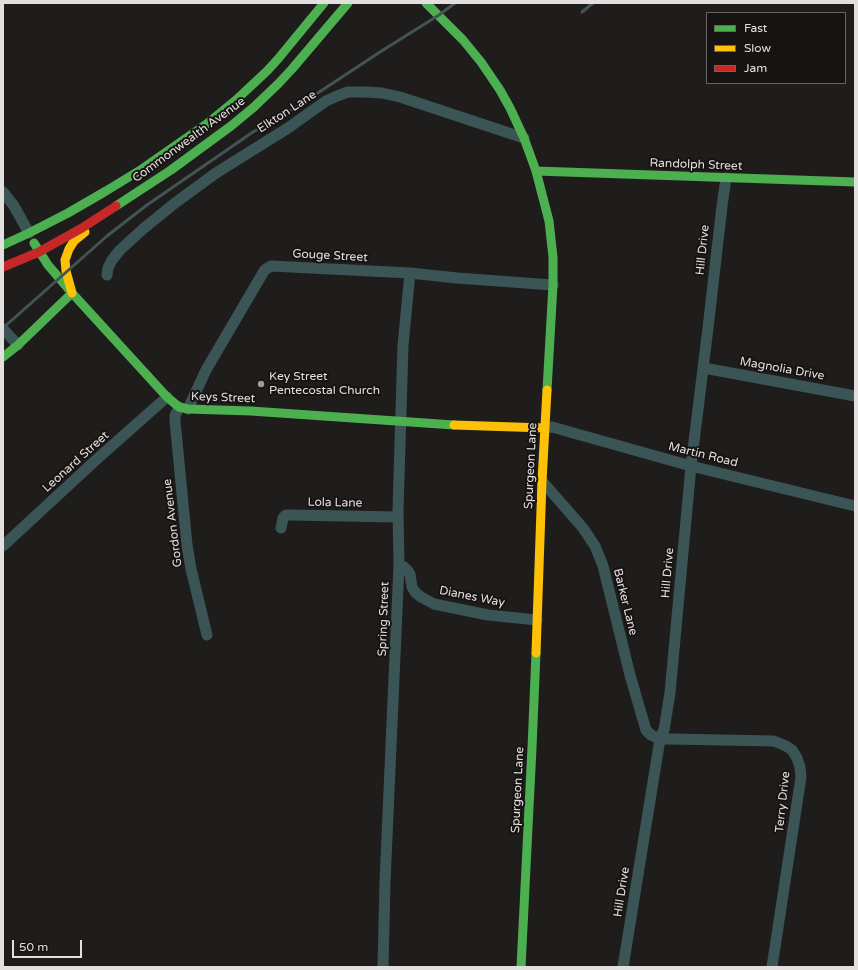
<!DOCTYPE html>
<html>
<head>
<meta charset="utf-8">
<style>
  body { margin:0 }
  #map { position:relative; width:858px; height:970px; overflow:hidden; background:#1f1d1c; font-family:"Varela Round",sans-serif }
  canvas { display:block }
  .frame { position:absolute; inset:0; border:4px solid #e2dfde; pointer-events:none }
  .legend { position:absolute; left:706px; top:12px; width:140px; height:72px; box-sizing:border-box; background:#171312; border:1px solid #686564; margin:0; padding:5px 7px; list-style:none; font-size:12px; color:#e2dfde }
  .legend li { display:flex; align-items:center; gap:8px; height:20px }
  .legend b { width:20px; border:1px solid #686564 }
  .scale { position:absolute; left:12px; top:940px; width:70px; height:18px; box-sizing:border-box; border:2px solid #e2dfde; border-top:0; padding-left:5px; font-size:12px; line-height:14px; white-space:nowrap; color:#e2dfde; -webkit-text-stroke:3px #171312; paint-order:stroke }
</style>
</head>
<body>
<div id="map">
<canvas width="858" height="970"></canvas>
<div class="frame"></div>
<ul class="legend">
<li><b style="height:5px;background:#4caf50"></b>Fast</li>
<li><b style="height:5px;background:#ffc107"></b>Slow</li>
<li><b style="height:5px;background:#c62828"></b>Jam</li>
</ul>
<div class="scale">50 m</div>
</div>
<script>
const ctx = document.querySelector('canvas').getContext('2d');
ctx.lineJoin = 'round';
const toPath = rows => new Path2D(rows.map(r => 'M' + r).join(''));
function trace(path, color, width, dash) { ctx.strokeStyle = color; ctx.lineWidth = width; ctx.lineCap = dash ? 'butt' : 'round'; ctx.setLineDash(dash || []); ctx.stroke(path); }
function label(font, color, halo, rows, align = 'center') {
  ctx.font = font + ' "Varela Round",sans-serif'; ctx.lineWidth = 4; ctx.setLineDash([]); ctx.textBaseline = 'middle'; ctx.strokeStyle = halo; ctx.fillStyle = color; for (const [text, x, y, turn = 0] of rows) {
    ctx.save(); ctx.translate(x, y); ctx.rotate((+turn || 0) * Math.PI / 180); ctx.textAlign = isNaN(turn) ? turn : align; if (halo) ctx.strokeText(text, 0, 0); ctx.fillText(text, 0, 0); ctx.restore();
  }
}
trace(toPath([
  [3,192,14,206,29,233],
  [107,275,108,268,112,260,120,250,143,229,175,203,216,173,288,128,326,101,337,96,348,92,367,92,382,93,400,97,524,138],
  [3,329,18,345],
  [704,368,855,396],
  [179,407,175,416,175,421,187,545,191,569,207,635],
  [188,409,206,370,264,271,266,269,271,266,410,273,457,278,553,285],
  [545,428,552,427,691,466,855,506],
  [542,481,583,528,595,546,603,566,630,675,641,713,646,730,651,735,660,739,671,739,774,741,786,746,792,750,797,758,800,767,801,777,772,967],
  [281,528,283,518,286,515,289,515,398,517],
  [3,546,97,459,167,397],
  [399,565,404,567,408,571,410,574,412,587,415,592,421,597,434,604,488,615,537,620],
  [383,967,385,882,399,565,398,510,403,345,410,273],
  [623,967,660,739,664,730,670,693,691,466,708,328,722,206,726,178]
]), '#3b5557', 11);
trace(toPath([
  [426,3,463,40,481,62,500,90,510,108,524,138,536,171,549,221,553,257,553,285,547,390],
  [536,171,855,182],
  [116,206,171,170,231,126,254,107,279,83,292,69,348,3],
  [34,243,48,265,72,293,167,397,179,407,188,409,251,411,454,425],
  [3,245,29,233,68,213,106,191,142,169,208,123,236,100,267,71,278,59,324,3],
  [3,357,18,345,72,293],
  [521,967,532,748,536,653]
]), '#4caf50', 9);
trace(toPath([
  [72,293,66,271,65,260,69,249,74,241,85,232],
  [454,425,545,428],
  [536,653,542,481,547,390]
]), '#ffc107', 9);
trace(toPath([
  [3,267,39,252,82,228,116,206]
]), '#c62828', 9);
trace(toPath([
  [582,12,593,3],
  [3,328,107,236,147,205,253,132,298,106,380,52,439,15,455,3]
]), '#435456', 3);
for (const [x, y, r, color] of [
  [261,384,4,"#9e9b9a"]
]) { const dot = new Path2D(); dot.arc(x, y, r, 0, 2 * Math.PI); ctx.fillStyle = color; ctx.fill(dot); trace(dot, '#171312', 1.5); }
label('12px', '#e2dfde', '#171312', [
  ["Elkton Lane",287,112,-33],
  ["Commonwealth Avenue",189,140,-36],
  ["Randolph Street",696,165,2],
  ["Hill Drive",703,250,-84],
  ["Gouge Street",330,256,3],
  ["Magnolia Drive",782,369,10],
  ["Keys Street",223,398,2],
  ["Martin Road",703,455,14],
  ["Leonard Street",76,462,-42],
  ["Spurgeon Lane",531,466,-87],
  ["Lola Lane",335,503,1],
  ["Gordon Avenue",173,523,-97],
  ["Hill Drive",668,573,-85],
  ["Dianes Way",472,597,11],
  ["Barker Lane",625,602,76],
  ["Spring Street",384,619,-88],
  ["Spurgeon Lane",518,790,-87],
  ["Terry Drive",783,802,-84],
  ["Hill Drive",622,892,-81]
]);
label('12px', '#e2dfde', '#171312', [
  ["Key Street",269,377],
  ["Pentecostal Church",269,391]
], 'left');
</script>
</body>
</html>
